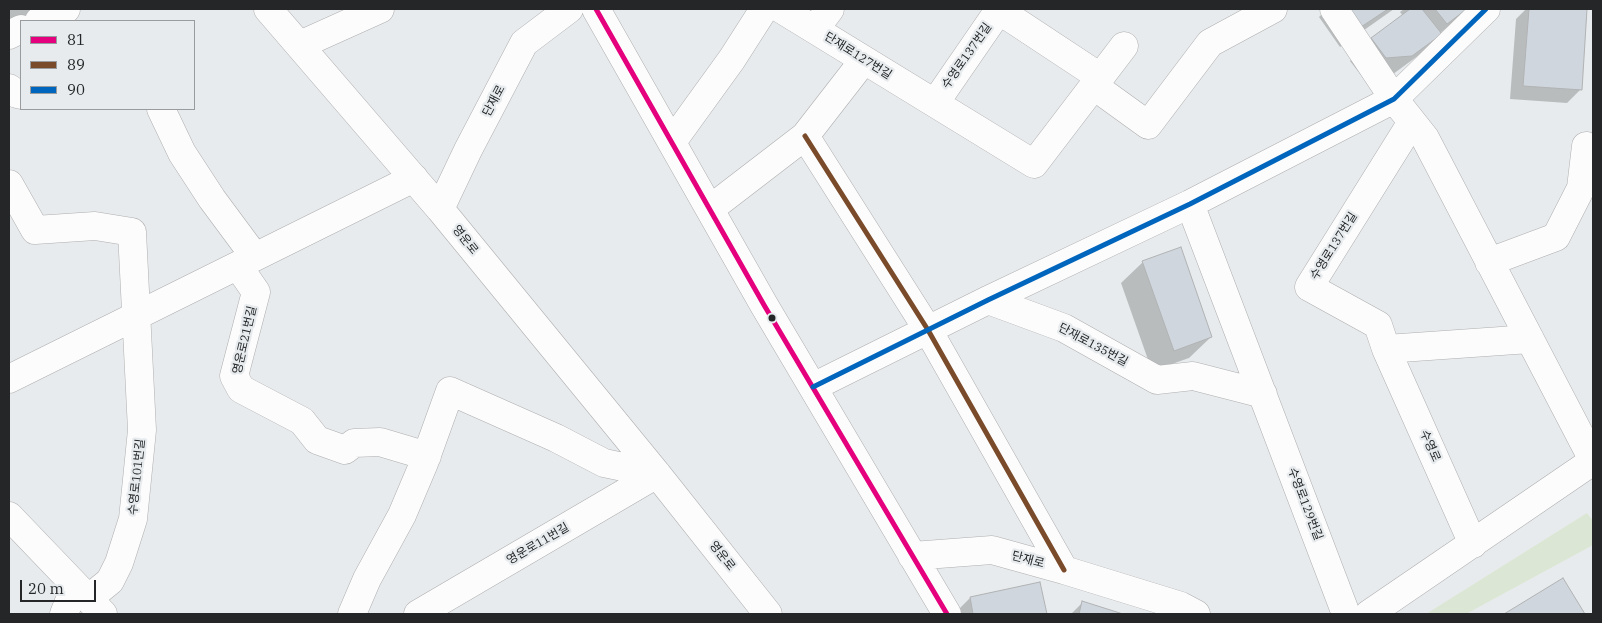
<!DOCTYPE html>
<html>
<head>
<meta charset="utf-8">
<style>
  body { margin:0 }
  #map { position:relative; width:1602px; height:623px; overflow:hidden; background:#e8ebed; font-family:"IBM Plex Serif",serif }
  canvas { display:block }
  .frame { position:absolute; inset:0; border:10px solid #242627; pointer-events:none }
  .legend { position:absolute; left:20px; top:20px; width:175px; height:90px; box-sizing:border-box; background:#e7ebee; border:1px solid #999c9e; margin:0; padding:6px 9px; list-style:none; font-size:15px; color:#242627 }
  .legend li { display:flex; align-items:center; gap:10px; height:25px }
  .legend b { width:25px; border:1px solid #999c9e }
  .scale { position:absolute; left:20px; top:580px; width:76px; height:22px; box-sizing:border-box; border:2px solid #242627; border-top:0; padding-left:6px; font-size:15px; line-height:18px; white-space:nowrap; color:#242627; -webkit-text-stroke:4px #e7ebee; paint-order:stroke }
</style>
</head>
<body>
<div id="map">
<canvas width="1602" height="623"></canvas>
<div class="frame"></div>
<ul class="legend">
<li><b style="height:6px;background:#e5007d"></b>81</li>
<li><b style="height:6px;background:#7a4b2a"></b>89</li>
<li><b style="height:6px;background:#0065bd"></b>90</li>
</ul>
<div class="scale">20 m</div>
</div>
<script>
const ctx = document.querySelector('canvas').getContext('2d');
ctx.lineJoin = 'round';
function paint(path, color) { ctx.fillStyle = color; ctx.fill(path, 'evenodd'); }
const toPath = rows => new Path2D(rows.map(r => 'M' + r).join(''));
function trace(path, color, width, dash) { ctx.strokeStyle = color; ctx.lineWidth = width; ctx.lineCap = dash ? 'butt' : 'round'; ctx.setLineDash(dash || []); ctx.stroke(path); }
function label(font, color, halo, rows, align = 'center') {
  ctx.font = font + ' "IBM Plex Serif","Noto Sans KR",serif'; ctx.lineWidth = 4.5; ctx.setLineDash([]); ctx.textBaseline = 'middle'; ctx.strokeStyle = halo; ctx.fillStyle = color; for (const [text, x, y, turn = 0] of rows) {
    ctx.save(); ctx.translate(x, y); ctx.rotate((+turn || 0) * Math.PI / 180); ctx.textAlign = isNaN(turn) ? turn : align; if (halo) ctx.strokeText(text, 0, 0); ctx.fillText(text, 0, 0); ctx.restore();
  }
}
paint(toPath([
  [1587,513,1593,521,1593,545,1466,614,1426,614]
]), '#dbe7d4');
paint(toPath([
  [9,9,65,9,9,28],
  [1327,9,1394,9,1340,47,1319,17],
  [1404,9,1470,9,1440,33,1419,55,1389,77,1364,79,1350,61,1371,39,1403,16,1400,12],
  [1526,9,1586,9,1581,89,1567,103,1510,99,1516,19],
  [1143,262,1211,337,1189,358,1152,371,1121,283],
  [1563,580,1584,614,1506,614],
  [1039,584,1046,614,954,614,970,598],
  [1083,602,1119,614,1071,614]
]), '#0003');
const building = toPath([
  [1349,9,1388,9,1361,27,1349,9],
  [1410,9,1422,9,1442,34,1412,56,1386,58,1371,38,1410,9],
  [1435,9,1467,9,1447,24,1435,9],
  [1529,9,1587,9,1582,90,1523,86,1529,9],
  [1181,247,1212,337,1174,351,1142,261,1181,247],
  [1563,578,1585,614,1504,614,1563,578],
  [1040,582,1047,614,973,614,970,597,1040,582],
  [1082,601,1123,614,1079,614,1082,601]
]);
paint(building, '#cfd6dd');
trace(building, '#b0b2b3', 1);
const minor = toPath([
  [268,9,440,209,657,474,768,614],
  [596,9,764,305,947,614],
  [781,9,1034,164,1124,46],
  [997,9,1100,77],
  [1334,9,1394,99,1425,138,1593,460],
  [39,21,66,9],
  [815,29,830,9],
  [9,35,21,29],
  [300,45,380,9],
  [1094,86,1148,125,1210,43,1273,9],
  [9,88,17,94,21,95],
  [935,103,999,10],
  [161,109,182,153,212,199,255,257],
  [1412,122,1309,287,1378,325,1386,349,1473,544],
  [805,136,928,330,1064,570],
  [672,142,732,59,764,9],
  [9,184,35,230,95,226,132,232,142,430,133,519,119,563,110,581,88,599],
  [1190,204,1346,614],
  [440,209,468,150,524,43,569,9],
  [710,209,805,136,864,60],
  [1489,262,1556,237,1581,188,1586,146],
  [238,266,256,292,234,376,241,389,302,421,317,440,345,450,354,443,380,442,427,456],
  [988,300,1064,328,1157,380,1193,376,1263,394],
  [1386,349,1530,339],
  [9,379,414,178],
  [813,387,988,300,1190,204,1394,99,1486,9],
  [9,516,103,614],
  [912,556,992,550,1064,570,1181,606,1196,614],
  [64,614,75,586],
  [352,614,367,579,402,515,424,463,450,391,556,438,604,463,657,474],
  [418,614,657,474],
  [1369,614,1593,461]
]);
trace(minor, '#adaeaf', 29);
trace(minor, '#fcfcfc', 28);
trace(toPath([
  [596,9,764,305,947,614]
]), '#e5007d', 5);
trace(toPath([
  [805,136,928,330,1064,570]
]), '#7a4b2a', 5);
trace(toPath([
  [813,387,988,300,1190,204,1394,99,1486,9]
]), '#0065bd', 5);
for (const [x, y, r, color] of [
  [772,318,4.5,"#242627"]
]) { const dot = new Path2D(); dot.arc(x, y, r, 0, 2 * Math.PI); ctx.fillStyle = color; ctx.fill(dot); trace(dot, '#e7ebee', 2); }
label('12px', '#242627', '#e7ebee', [
  ["단재로127번길",858,56,32],
  ["수영로137번길",967,56,-55],
  ["단재로",494,101,-62],
  ["영운로",465,240,51],
  ["수영로137번길",1334,246,-58],
  ["영운로21번길",245,340,-77],
  ["단재로135번길",1093,345,28],
  ["수영로",1430,446,66],
  ["수영로101번길",137,477,-84],
  ["수영로129번길",1305,504,69],
  ["영운로11번길",538,544,-30],
  ["영운로",722,556,52],
  ["단재로",1028,560,15]
]);
</script>
</body>
</html>
